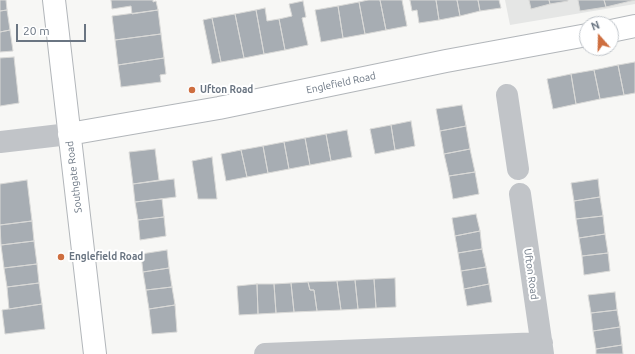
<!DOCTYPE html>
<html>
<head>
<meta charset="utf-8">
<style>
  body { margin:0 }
  #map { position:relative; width:635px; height:354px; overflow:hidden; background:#f7f7f5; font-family:Ubuntu,sans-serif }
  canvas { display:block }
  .north { position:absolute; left:579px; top:16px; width:40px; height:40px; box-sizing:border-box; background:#fff; border:1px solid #c3c8cd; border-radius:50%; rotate:340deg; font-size:11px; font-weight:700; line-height:16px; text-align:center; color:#6a7582 }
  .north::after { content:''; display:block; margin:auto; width:14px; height:18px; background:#ce6e3f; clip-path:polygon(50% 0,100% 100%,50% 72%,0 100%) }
  .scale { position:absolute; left:16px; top:24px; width:70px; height:18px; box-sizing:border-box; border:2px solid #6a7582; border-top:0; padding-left:5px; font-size:12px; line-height:14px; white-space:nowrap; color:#6a7582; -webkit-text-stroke:3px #fff; paint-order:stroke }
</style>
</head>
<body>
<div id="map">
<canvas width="635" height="354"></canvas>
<div class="north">N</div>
<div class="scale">20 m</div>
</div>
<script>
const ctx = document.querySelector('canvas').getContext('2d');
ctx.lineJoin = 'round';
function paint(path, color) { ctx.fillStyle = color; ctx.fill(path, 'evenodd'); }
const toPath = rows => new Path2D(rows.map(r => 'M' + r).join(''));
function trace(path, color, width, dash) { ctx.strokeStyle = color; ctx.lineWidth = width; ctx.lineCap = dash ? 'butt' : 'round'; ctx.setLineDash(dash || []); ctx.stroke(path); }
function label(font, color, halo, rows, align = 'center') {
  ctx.font = font + ' Ubuntu,sans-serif'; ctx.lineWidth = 4; ctx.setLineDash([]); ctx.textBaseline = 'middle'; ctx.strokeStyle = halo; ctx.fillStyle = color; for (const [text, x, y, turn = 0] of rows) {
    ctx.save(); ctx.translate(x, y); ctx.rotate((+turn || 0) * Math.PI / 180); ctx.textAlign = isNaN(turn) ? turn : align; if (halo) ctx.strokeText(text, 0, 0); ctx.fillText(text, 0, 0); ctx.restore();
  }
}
paint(toPath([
  [505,0,635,0,635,4,510,25]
]), '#e5e6e5');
const building = toPath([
  [0,0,6,0,7,10,0,11,0,0],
  [111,0,153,0,153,2,156,1,158,10,132,14,131,6,112,9,111,0],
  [368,0,380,0,386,30,365,34,359,2,368,0],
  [380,0,402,0,407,26,386,30,380,0],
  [410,0,436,0,439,20,419,23,417,10,412,11,410,0],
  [436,0,457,0,460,16,439,20,436,0],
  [457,0,478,0,480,11,460,16,457,0],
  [478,0,499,0,501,8,480,11,478,0],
  [529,0,549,0,550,4,531,9,529,0],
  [549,0,568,0,568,1,550,4,549,0],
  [578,0,604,0,606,7,580,11,578,0],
  [604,0,635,0,606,7,604,0],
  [303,1,306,17,302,18,308,45,285,50,279,19,292,16,289,4,303,1],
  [359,2,365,34,343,38,338,6,359,2],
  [338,6,343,38,321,42,315,10,338,6],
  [265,8,267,21,279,19,285,50,264,54,256,10,265,8],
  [7,10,10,30,0,32,0,11,7,10],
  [158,10,161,34,115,40,112,16,158,10],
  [256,10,264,54,244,58,235,14,256,10],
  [235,14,244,58,221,62,212,18,235,14],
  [212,18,221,62,212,64,203,20,212,18],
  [10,30,13,51,0,52,0,32,10,30],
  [161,34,164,58,118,65,115,40,161,34],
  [14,57,19,103,0,106,0,58,14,57],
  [164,58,166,74,160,75,161,82,121,87,118,65,164,58],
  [635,62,635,93,624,95,618,65,635,62],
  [618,65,624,95,600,99,594,70,618,65],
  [594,70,600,99,576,104,571,74,594,70],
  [571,74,576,104,553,109,547,79,571,74],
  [462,105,466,126,440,131,436,109,462,105],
  [411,121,415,146,395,150,391,125,411,121],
  [391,125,395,150,375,154,370,129,391,125],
  [466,126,470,149,444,154,440,131,466,126],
  [347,130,352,157,331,161,326,134,347,130],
  [326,134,331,161,310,165,305,138,326,134],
  [305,138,310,165,289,169,284,142,305,138],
  [284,142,289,169,268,173,263,146,284,142],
  [263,146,268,173,247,177,241,150,263,146],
  [155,149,159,180,133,184,129,152,155,149],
  [470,149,475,172,449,176,444,154,470,149],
  [241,150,247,177,226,181,221,154,241,150],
  [212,157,217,199,198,199,192,161,212,157],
  [475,172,479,194,453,199,449,176,475,172],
  [174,179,176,197,135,202,133,184,174,179],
  [598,179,600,197,574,201,571,183,598,179],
  [27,180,32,221,0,225,0,184,27,180],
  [600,197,603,216,576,219,574,201,600,197],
  [162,199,164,217,138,220,135,202,162,199],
  [476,214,480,231,455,236,452,218,476,214],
  [603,216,605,234,579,238,576,219,603,216],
  [164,217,166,236,140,240,138,220,164,217],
  [32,221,34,241,1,245,0,225,32,221],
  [480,231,482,249,458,253,455,236,480,231],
  [605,234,608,253,582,256,579,238,605,234],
  [34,241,37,264,4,268,1,245,34,241],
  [482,249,486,267,461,271,458,253,482,249],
  [167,250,169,268,143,272,141,254,167,250],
  [608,253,610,271,584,275,582,256,608,253],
  [37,264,39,283,7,287,4,268,37,264],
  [486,267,489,284,464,289,461,271,486,267],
  [169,268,172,287,146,290,143,272,169,268],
  [395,278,396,307,376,308,374,279,395,278],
  [374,279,376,308,358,309,355,280,374,279],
  [355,280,358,309,341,310,337,281,355,280],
  [337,281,341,310,317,311,314,290,310,290,308,282,337,281],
  [308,282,310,290,314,290,317,311,294,312,291,283,308,282],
  [39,283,42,304,9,309,7,287,39,283],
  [291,283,294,312,276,313,274,284,291,283],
  [257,284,274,284,276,313,258,314,257,284],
  [257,284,258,314,239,315,237,286,257,284],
  [489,284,492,302,467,306,464,289,489,284],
  [172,287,175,305,149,309,146,290,172,287],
  [615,292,617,310,591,313,588,295,615,292],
  [42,304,45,329,5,334,2,310,42,304],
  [175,305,177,332,152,334,149,309,175,305],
  [617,310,620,327,593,331,591,313,617,310],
  [620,327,622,345,596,349,593,331,620,327],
  [622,345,623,354,596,354,596,349,622,345]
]);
paint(building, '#a7adb3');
trace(building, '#d9d9d7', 1);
const secondary = toPath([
  [54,0,95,354],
  [611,31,635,26],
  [69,134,219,108,446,61,587,35]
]);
trace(secondary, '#b2b6ba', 24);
trace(toPath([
  [507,95,518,169],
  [0,142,69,134],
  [520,194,543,354],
  [265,354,542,343]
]), '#c1c4c8', 22);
trace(secondary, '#fff', 22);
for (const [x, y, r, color] of [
  [192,90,4,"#ce6e3f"],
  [61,257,4,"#ce6e3f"]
]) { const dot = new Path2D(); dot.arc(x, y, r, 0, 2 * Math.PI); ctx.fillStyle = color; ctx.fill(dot); trace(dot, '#fff', 1.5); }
label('10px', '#6a7582', '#fff', [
  ["Englefield Road",341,83,-12],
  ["Southgate Road",74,177,-97],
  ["Ufton Road",531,274,82]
]);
label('bold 10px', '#6a7582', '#fff', [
  ["Ufton Road",200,90],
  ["Englefield Road",69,257]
], 'left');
</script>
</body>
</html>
